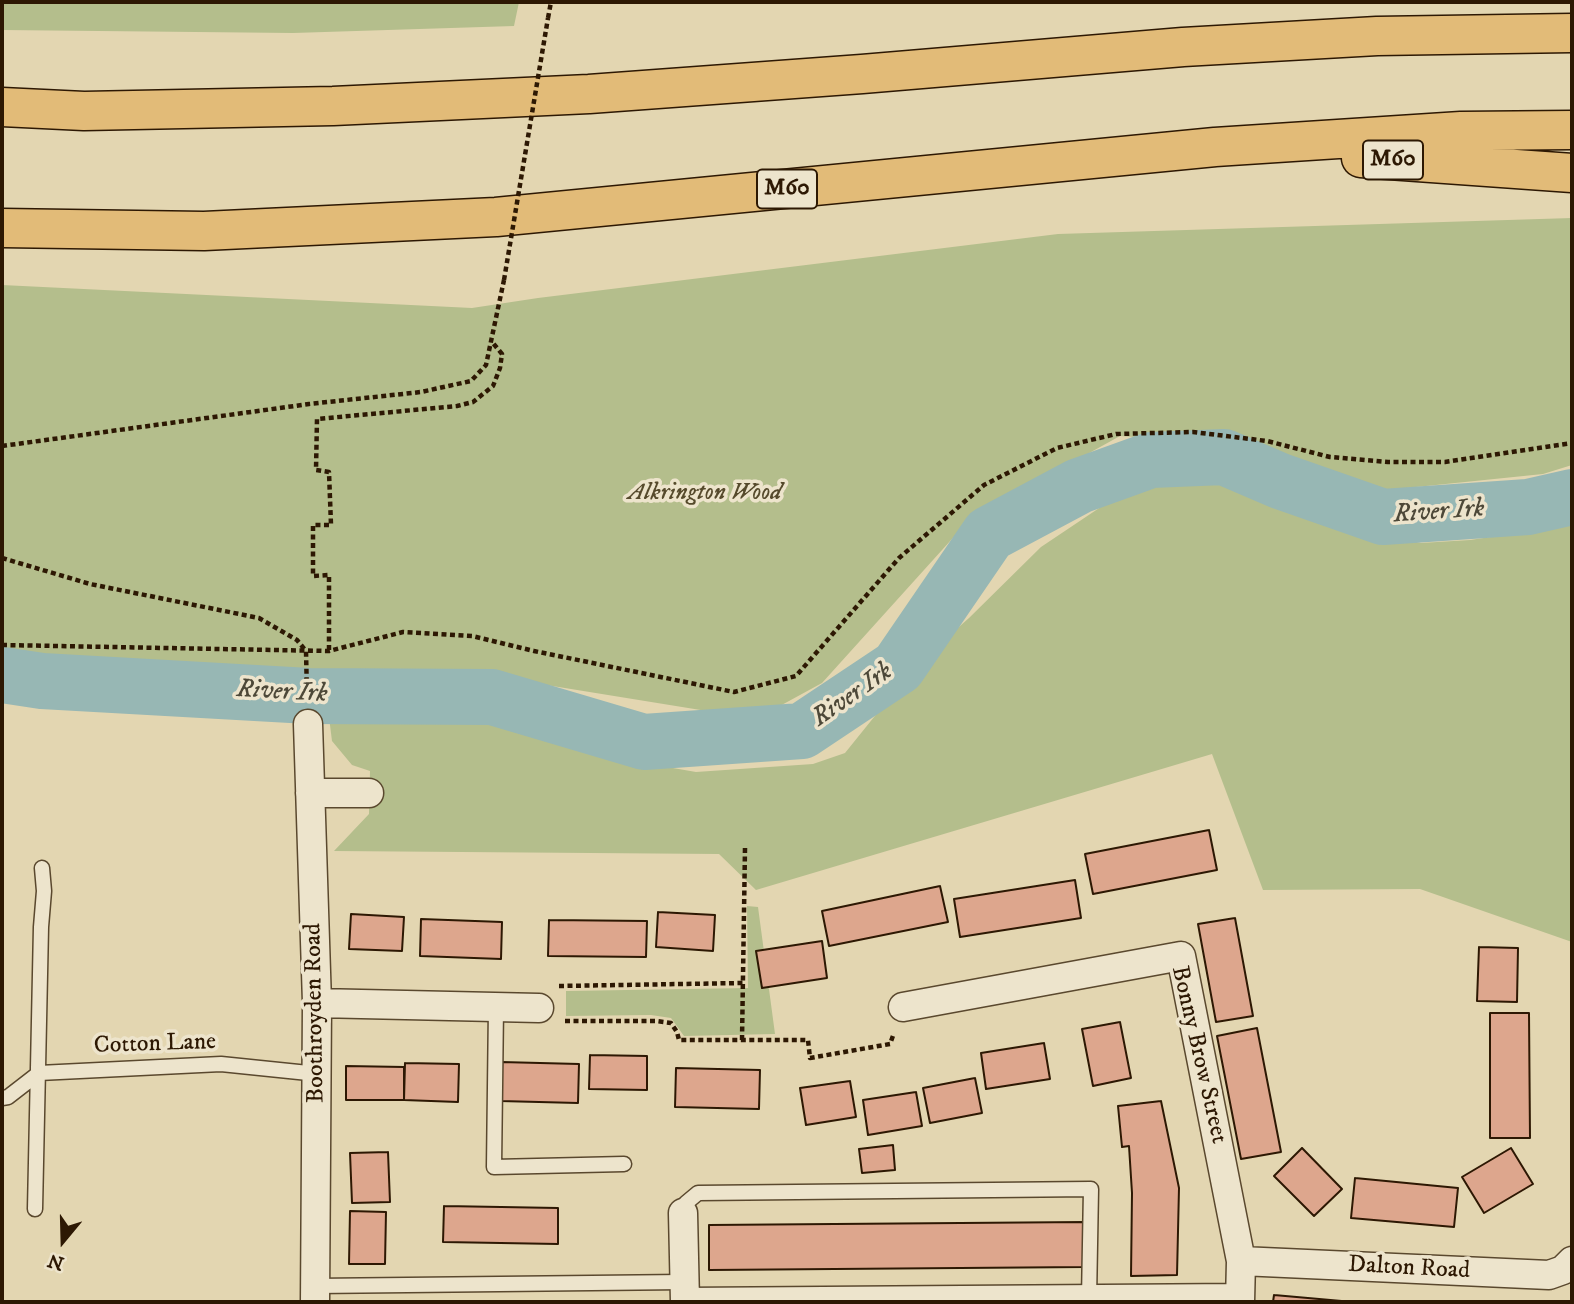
<!DOCTYPE html>
<html>
<head>
<meta charset="utf-8">
<style>
  body { margin:0 }
  #map { position:relative; width:1574px; height:1304px; overflow:hidden; background:#e3d6b1; font-family:"IM FELL DW Pica",serif }
  canvas { display:block }
  .frame { position:absolute; inset:0; border:4px solid #2d1803; pointer-events:none }
  .north { position:absolute; left:28px; top:1206px; width:70px; height:70px; -webkit-text-stroke:5px #ede4cc; paint-order:stroke; rotate:199deg; font-size:19px; font-weight:700; line-height:28px; text-align:center; color:#2d1803 }
  .north::after { content:''; display:block; margin:auto; width:24px; height:32px; background:#2d1803; clip-path:polygon(50% 0,100% 100%,50% 72%,0 100%) }
</style>
</head>
<body>
<div id="map">
<canvas width="1574" height="1304"></canvas>
<div class="frame"></div>
<div class="north">N</div>
</div>
<script>
const ctx = document.querySelector('canvas').getContext('2d');
ctx.lineJoin = 'round';
function paint(path, color) { ctx.fillStyle = color; ctx.fill(path, 'evenodd'); }
const toPath = rows => new Path2D(rows.map(r => 'M' + r).join(''));
function trace(path, color, width, dash) { ctx.strokeStyle = color; ctx.lineWidth = width; ctx.lineCap = dash ? 'butt' : 'round'; ctx.setLineDash(dash || []); ctx.stroke(path); }
function label(font, color, halo, rows, align = 'center') {
  ctx.font = font + ' "IM FELL DW Pica",serif'; ctx.lineWidth = 7; ctx.setLineDash([]); ctx.textBaseline = 'middle'; ctx.strokeStyle = halo; ctx.fillStyle = color; for (const [text, x, y, turn = 0] of rows) {
    ctx.save(); ctx.translate(x, y); ctx.rotate((+turn || 0) * Math.PI / 180); ctx.textAlign = isNaN(turn) ? turn : align; if (halo) ctx.strokeText(text, 0, 0); ctx.fillText(text, 0, 0); ctx.restore();
  }
}
paint(toPath([
  [2,2,519,2,514,26,293,33,2,30],
  [1572,218,1572,465,1543,474,1387,490,1244,444,1120,436,970,519,822,683,756,719,460,671,303,673,2,662,2,285,472,308,538,298,1058,234],
  [1188,471,1220,475,1269,490,1366,531,1421,543,1470,540,1572,525,1572,942,1420,889,1263,890,1212,754,756,890,719,854,334,851,369,814,370,771,352,765,332,741,329,717,447,713,571,737,644,763,696,772,813,764,845,753,916,665,969,618,1041,547,1141,480],
  [747,906,758,907,775,1034,684,1036,671,1018,651,1015,566,1016,566,991,748,988]
]), '#b4be8c');
trace(toPath([
  [2,675,42,681,309,696,492,697,644,742,802,731,898,667,989,534,1079,486,1151,460,1224,457,1280,481,1383,517,1528,507,1572,497]
]), '#97b7b4', 56);
const building = toPath([
  [1209,830,1217,870,1093,894,1085,854,1209,830],
  [1075,880,1081,918,960,937,954,899,1075,880],
  [940,886,948,922,829,946,822,911,940,886],
  [658,912,715,915,713,951,656,947,658,912],
  [351,914,404,917,402,951,349,949,351,914],
  [1235,918,1253,1016,1216,1022,1198,924,1235,918],
  [421,919,502,922,501,959,420,956,421,919],
  [549,920,647,921,646,957,548,956,549,920],
  [822,941,827,978,762,988,756,951,822,941],
  [1479,947,1518,948,1517,1002,1477,1001,1479,947],
  [1490,1013,1529,1013,1530,1138,1490,1138,1490,1013],
  [1120,1022,1131,1078,1093,1086,1082,1029,1120,1022],
  [1257,1028,1281,1152,1241,1159,1217,1036,1257,1028],
  [1044,1043,1050,1079,986,1089,981,1053,1044,1043],
  [590,1055,647,1056,647,1090,589,1089,590,1055],
  [501,1062,579,1064,578,1103,500,1101,501,1062],
  [405,1063,459,1064,458,1102,404,1100,405,1063],
  [346,1066,404,1067,404,1100,346,1100,346,1066],
  [676,1068,760,1070,759,1109,675,1107,676,1068],
  [975,1078,982,1113,930,1123,923,1088,975,1078],
  [850,1081,856,1117,806,1125,800,1088,850,1081],
  [916,1092,922,1126,868,1135,863,1100,916,1092],
  [1161,1101,1179,1188,1177,1275,1131,1276,1132,1193,1129,1146,1122,1147,1118,1106,1161,1101],
  [893,1145,895,1170,862,1173,859,1149,893,1145],
  [1302,1148,1342,1189,1314,1216,1274,1176,1302,1148],
  [1511,1148,1533,1184,1484,1213,1462,1177,1511,1148],
  [388,1152,390,1202,352,1203,350,1153,388,1152],
  [1355,1178,1458,1188,1454,1227,1351,1218,1355,1178],
  [444,1206,558,1208,558,1244,443,1242,444,1206],
  [350,1211,386,1212,385,1264,349,1264,350,1211],
  [1086,1222,1086,1267,709,1270,709,1225,1086,1222],
  [1274,1295,1353,1302,1273,1302,1274,1295]
]);
paint(building, '#dda68d');
trace(building, '#2d1803', 2);
const lane = toPath([
  [496,1007,494,1167,624,1164],
  [2,1098,8,1097,39,1073,221,1064,318,1074],
  [35,1209,41,927,44,891,42,868],
  [683,1213,686,1203,698,1193,1091,1189,1089,1299],
  [315,1286,684,1282]
]);
const street = toPath([
  [308,724,317,1003,315,1302],
  [310,793,369,793],
  [317,1003,539,1008],
  [903,1007,1181,956,1241,1261,1240,1302],
  [683,1213,685,1302],
  [1241,1261,1549,1275,1563,1270,1572,1261],
  [685,1302,1240,1298]
]);
const highway = toPath([
  [2,107,84,111,333,106,589,94,862,74,1183,47,1377,36,1572,33],
  [1361,158,1572,173],
  [2,228,204,231,496,217,1215,147,1461,131,1572,130]
]);
trace(lane, '#5a482e', 17);
trace(street, '#5a482e', 31);
trace(highway, '#2d1803', 41);
trace(toPath([
  [548,18,551,2],
  [2,446,309,404,421,392,471,381,486,365,504,280],
  [2,558,90,584,259,618,297,640,306,651,307,695],
  [2,645,329,651,403,632,472,636,534,651,734,692,796,676,899,558,984,485,1057,448,1116,434,1193,432,1267,441,1330,457,1388,462,1445,462,1572,443],
  [329,650,329,575,313,576,313,525,331,525,329,472,316,470,317,419,457,406,473,402,493,386,500,368,502,354,493,343],
  [559,986,743,983],
  [565,1021,656,1021,671,1023,677,1032,679,1040,808,1040,810,1058,890,1044,894,1033],
  [742,1040,745,848]
]), '#2d1803', 4.5, [5, 3.5]);
trace(lane, '#ede4cc', 14);
trace(street, '#ede4cc', 28);
trace(highway, '#e2bb78', 38);
trace(toPath([
  [504,280,548,18]
]), '#2d1803', 4.5, [5, 3.5]);
for (const [x, y, w] of [
  [1393,160,60],
  [787,189,60]
]) { const box = new Path2D(); box.roundRect(x - w / 2, y - 19.5, w, 39, 5); ctx.fillStyle = '#ede4cc'; ctx.fill(box); trace(box, '#2d1803', 2); }
label('bold 23px', '#2d1803', null, [
  ["M60",1393,160],
  ["M60",787,189]
]);
label('italic 24px', '#564a2c', '#ede4cc', [
  ["Alkrington Wood",705,494]
]);
label('24px', '#2d1803', '#ede4cc', [
  ["Boothroyden Road",316,1013,-91],
  ["Cotton Lane",155,1045,-2],
  ["Bonny Brow Street",1198,1055,77],
  ["Dalton Road",1409,1269,3]
]);
label('italic 26px', '#4d4838', '#ede4cc', [
  ["River Irk",1439,513,-4],
  ["River Irk",282,693,3],
  ["River Irk",853,696,-35]
]);
</script>
</body>
</html>
